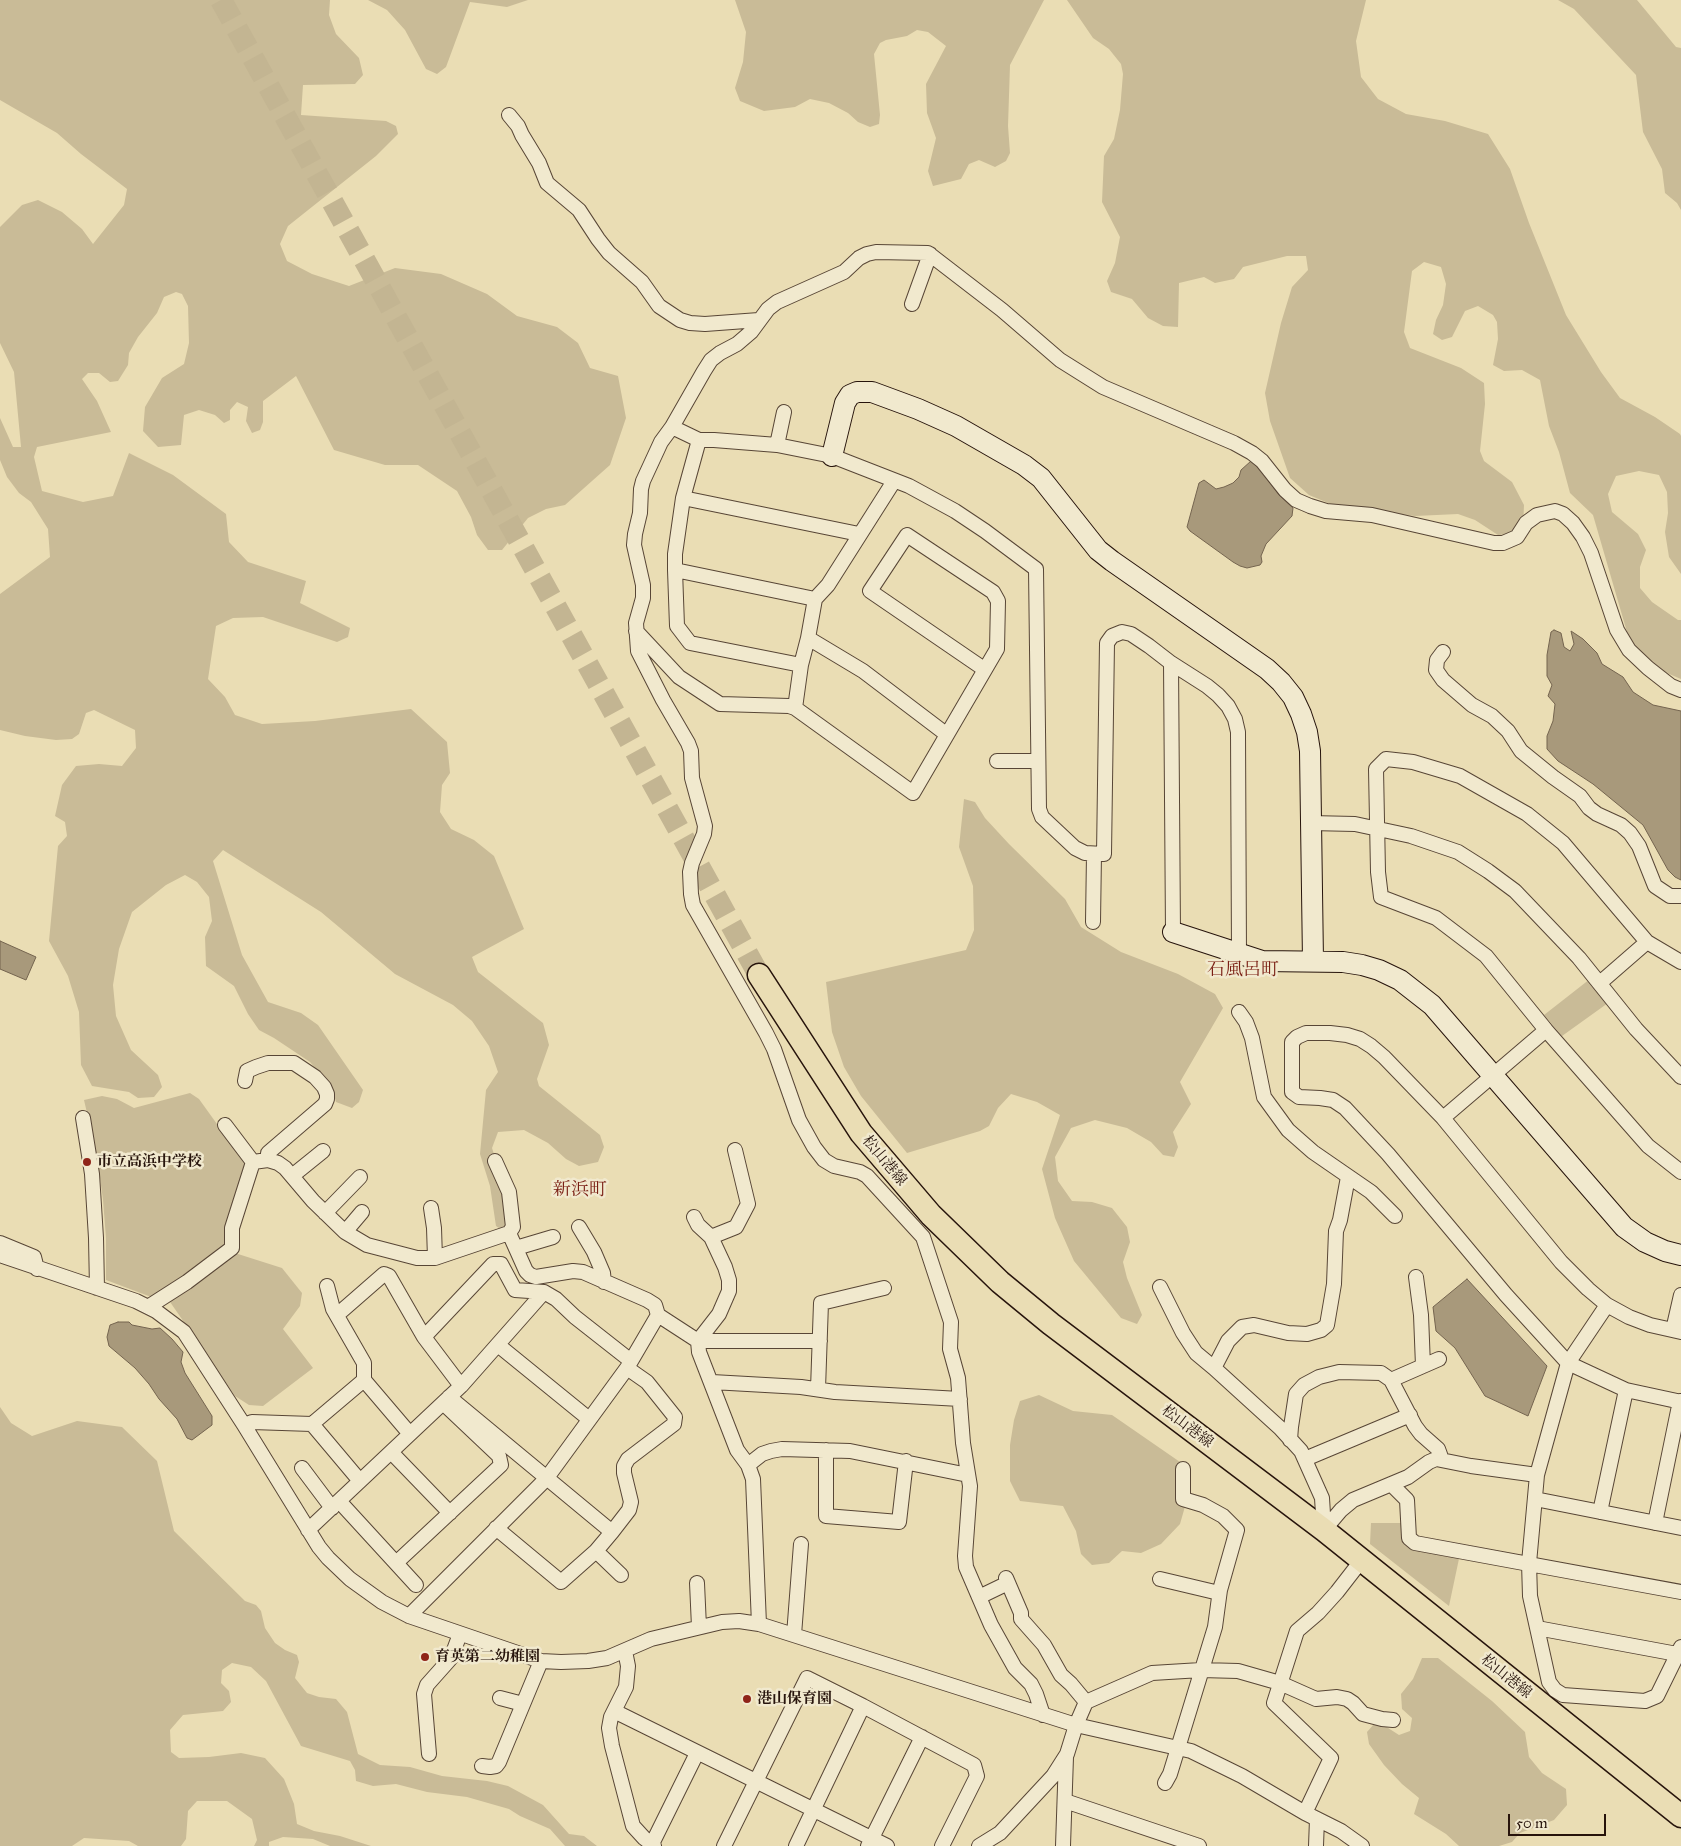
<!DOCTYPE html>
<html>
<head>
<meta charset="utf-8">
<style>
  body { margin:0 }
  #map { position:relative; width:1681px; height:1846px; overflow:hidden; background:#eaddb4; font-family:"IM FELL Great Primer",serif }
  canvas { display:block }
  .scale { position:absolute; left:1508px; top:1814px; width:98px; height:22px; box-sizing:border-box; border:2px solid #27140c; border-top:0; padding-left:6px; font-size:15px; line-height:18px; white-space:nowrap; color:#27140c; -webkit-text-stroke:4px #f1e9ce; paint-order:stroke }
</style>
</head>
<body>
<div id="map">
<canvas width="1681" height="1846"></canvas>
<div class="scale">50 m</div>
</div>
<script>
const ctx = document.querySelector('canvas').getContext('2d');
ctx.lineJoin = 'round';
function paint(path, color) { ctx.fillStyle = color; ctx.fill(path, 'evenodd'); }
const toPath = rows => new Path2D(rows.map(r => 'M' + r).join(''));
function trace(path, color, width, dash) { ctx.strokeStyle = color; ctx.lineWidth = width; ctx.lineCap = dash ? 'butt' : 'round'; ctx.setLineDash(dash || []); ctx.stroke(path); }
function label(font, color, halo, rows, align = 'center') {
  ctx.font = font + ' "IM FELL Great Primer","Noto Serif JP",serif'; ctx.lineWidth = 5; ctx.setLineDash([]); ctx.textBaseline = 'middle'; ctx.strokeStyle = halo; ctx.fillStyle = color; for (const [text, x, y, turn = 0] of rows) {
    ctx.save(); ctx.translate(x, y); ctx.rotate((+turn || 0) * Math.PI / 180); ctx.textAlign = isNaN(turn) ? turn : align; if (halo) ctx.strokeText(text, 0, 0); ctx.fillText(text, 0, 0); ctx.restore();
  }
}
paint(toPath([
  [0,0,330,0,329,15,336,34,359,58,363,75,355,84,303,85,301,115,386,121,396,126,398,134,376,156,288,226,280,244,287,261,312,274,349,286,395,268,441,274,487,294,517,316,557,327,578,343,590,368,618,376,626,418,610,465,565,505,546,509,528,518,502,550,488,550,477,535,471,517,457,491,418,465,385,465,334,450,296,376,263,401,263,422,260,430,252,433,246,421,248,407,237,402,230,410,230,420,224,423,215,415,199,410,184,415,181,445,158,447,143,431,145,407,162,378,184,364,189,343,188,306,182,294,176,292,164,297,157,313,138,337,129,353,128,365,118,381,110,382,99,373,88,373,82,379,97,401,111,432,37,447,34,457,42,491,83,502,113,496,129,453,173,475,226,514,229,542,248,562,306,581,300,603,350,628,348,637,337,642,263,617,233,618,216,626,208,679,225,697,235,715,262,724,315,721,411,709,447,742,450,773,442,785,440,812,451,829,474,840,494,856,524,929,472,957,478,972,543,1023,549,1045,537,1079,539,1086,600,1135,604,1147,598,1162,579,1166,566,1159,548,1143,524,1130,498,1132,492,1148,506,1191,508,1226,502,1230,496,1226,490,1186,480,1154,486,1090,498,1072,489,1046,472,1021,453,1005,395,974,321,912,223,850,213,861,242,955,268,1002,301,1013,318,1025,363,1090,359,1102,352,1108,336,1102,332,1087,310,1062,274,1038,259,1030,248,1014,234,986,206,966,205,937,212,921,209,897,197,882,185,875,166,885,132,912,119,949,113,985,116,1016,131,1050,158,1075,162,1087,154,1097,138,1098,129,1092,92,1086,81,1065,79,1012,68,976,49,941,58,846,67,836,65,822,55,816,62,785,76,766,99,764,122,766,136,748,135,730,94,710,86,713,79,734,72,739,56,740,25,736,0,730,0,594,50,557,48,529,31,502,19,493,7,477,0,460,0,418,13,447,21,447,14,372,0,343,0,227,22,205,38,200,62,212,82,229,93,244,124,205,127,189,81,154,57,133,0,100],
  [368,0,528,0,507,7,470,2,446,67,437,74,426,69,405,30,387,10],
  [735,0,1044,0,1010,65,1008,126,1010,153,1006,161,995,167,979,160,969,164,961,179,933,186,928,171,936,138,927,113,926,84,946,46,928,32,917,30,907,36,886,40,880,43,874,54,880,115,879,124,870,127,858,122,848,113,829,103,810,99,795,107,764,111,740,101,735,88,743,62,746,32],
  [1067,0,1366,0,1356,41,1361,77,1378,99,1406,114,1445,121,1488,134,1510,169,1529,223,1566,315,1601,372,1620,398,1655,417,1680,434,1681,436,1681,574,1669,557,1665,532,1668,513,1667,492,1659,475,1639,471,1616,476,1608,494,1612,512,1638,534,1646,550,1640,567,1640,588,1652,602,1678,620,1681,620,1681,679,1655,668,1629,639,1593,515,1570,493,1559,452,1549,426,1540,380,1522,370,1504,371,1493,365,1498,339,1497,322,1493,315,1478,306,1465,311,1452,337,1442,340,1433,334,1436,320,1443,305,1446,284,1441,267,1424,262,1412,271,1404,332,1410,348,1461,368,1484,383,1485,404,1480,451,1484,461,1512,482,1524,505,1523,528,1517,534,1498,535,1475,520,1458,514,1415,516,1333,505,1309,495,1290,478,1270,421,1265,393,1281,323,1292,287,1308,270,1306,256,1287,256,1243,267,1234,279,1215,283,1204,277,1179,283,1178,327,1163,326,1148,318,1132,299,1111,292,1107,281,1115,263,1120,237,1102,202,1104,156,1114,139,1120,110,1123,74,1121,64,1109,49,1093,38],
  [1558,0,1637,0,1676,47,1681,48,1681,210,1677,203,1665,193,1662,169,1643,132,1636,75,1574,9],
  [964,799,975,802,985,818,1009,844,1065,899,1081,927,1121,952,1178,974,1215,994,1223,1008,1180,1082,1191,1104,1173,1132,1178,1147,1174,1157,1163,1155,1151,1142,1127,1128,1095,1120,1071,1128,1055,1157,1058,1181,1072,1201,1092,1202,1112,1208,1127,1227,1130,1242,1123,1262,1127,1278,1142,1315,1137,1324,1121,1318,1074,1261,1055,1218,1042,1169,1060,1115,1037,1102,1011,1094,998,1108,989,1126,980,1131,907,1153,861,1096,844,1067,832,1032,826,982,966,950,974,930,973,886,959,847],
  [1590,979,1608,1003,1562,1036,1544,1015],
  [190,1093,199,1099,245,1163,226,1228,227,1247,154,1298,106,1280,106,1238,103,1200,97,1156,84,1100,102,1096,117,1099,134,1108],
  [230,1254,238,1254,282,1268,302,1293,300,1306,283,1329,313,1368,263,1406,249,1405,235,1396,168,1299],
  [1039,1395,1073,1411,1112,1415,1180,1462,1186,1503,1180,1524,1161,1544,1141,1553,1122,1551,1109,1563,1092,1565,1081,1554,1076,1531,1063,1506,1020,1501,1010,1481,1010,1445,1014,1420,1020,1401],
  [0,1407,11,1423,32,1436,77,1421,122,1427,157,1461,174,1531,245,1601,256,1605,261,1611,265,1628,275,1643,285,1650,297,1655,299,1662,295,1678,307,1693,319,1697,336,1699,347,1712,358,1754,380,1765,410,1767,442,1776,487,1781,508,1786,543,1805,569,1834,584,1836,597,1846,565,1846,550,1829,520,1816,509,1809,467,1797,427,1792,396,1784,373,1786,356,1781,355,1770,350,1761,301,1746,266,1681,251,1667,232,1663,222,1670,221,1683,229,1691,231,1702,223,1711,183,1715,170,1730,171,1752,179,1758,209,1757,241,1753,265,1758,284,1779,294,1804,297,1824,314,1831,340,1836,371,1846,330,1846,313,1839,283,1837,269,1842,269,1846,254,1846,257,1840,252,1819,227,1801,197,1801,188,1811,186,1839,181,1846,138,1846,129,1841,84,1838,72,1846,0,1846],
  [1371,1523,1405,1523,1406,1544,1460,1554,1449,1606,1370,1544],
  [1422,1658,1438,1658,1492,1701,1525,1732,1529,1757,1542,1773,1566,1789,1567,1805,1554,1820,1520,1833,1512,1842,1499,1846,1459,1846,1446,1834,1414,1814,1419,1798,1402,1784,1384,1765,1369,1744,1367,1732,1374,1724,1385,1726,1399,1735,1410,1731,1412,1718,1402,1709,1401,1694,1413,1679]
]), '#c9bb97');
const water = toPath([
  [1251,461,1260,469,1279,495,1293,508,1292,516,1266,544,1261,556,1262,562,1260,565,1247,568,1240,566,1233,562,1190,531,1187,527,1199,483,1204,480,1216,489,1224,487,1233,483,1239,477,1241,470,1251,461],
  [1554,630,1561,633,1564,647,1570,651,1574,644,1571,631,1583,639,1597,653,1602,664,1623,677,1633,692,1653,705,1681,711,1681,880,1675,877,1668,870,1643,825,1593,784,1558,761,1547,749,1547,736,1553,721,1555,704,1548,696,1552,685,1547,676,1547,655,1551,632,1554,630],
  [0,941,36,957,26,980,0,969,0,941],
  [1467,1279,1547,1366,1528,1416,1485,1396,1455,1348,1436,1331,1433,1307,1467,1279],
  [118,1322,129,1322,132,1325,152,1329,160,1328,172,1339,183,1352,181,1362,185,1373,212,1416,212,1425,192,1440,187,1438,177,1419,159,1399,149,1384,135,1368,109,1346,107,1337,110,1325,118,1322]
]);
paint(water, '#a8997b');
trace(water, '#74644f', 1);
trace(toPath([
  [221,0,759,975]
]), '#c3b592', 22, [22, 11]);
const street = toPath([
  [509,115,518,126,522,135,539,163,547,183,579,210,598,239,609,253,642,282,659,306,680,320,690,323,705,324,759,320],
  [912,304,930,254],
  [672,427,699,440],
  [777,445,784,412],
  [894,481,828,585,815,599,675,570,675,554,683,498,699,440,714,440,777,445,832,456,909,486,955,511,985,531,1036,569,1039,809,1042,817,1075,848,1085,853,1104,854,1107,643,1112,636,1122,632,1131,634,1149,646,1171,663,1173,932],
  [683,498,859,534],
  [675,570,677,626,690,643,801,665],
  [815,599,808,638,801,665,795,708,913,793,997,649,998,601,993,592,907,535,870,591,984,669],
  [636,631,679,677,720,704,789,706,795,708],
  [808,638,863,671,946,734],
  [1443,652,1437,660,1436,670,1443,680,1472,705,1492,716,1508,731,1521,751,1553,777,1580,796,1589,808,1597,814,1621,825,1630,833,1639,846,1655,886,1670,896,1681,896],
  [1171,663,1207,686,1218,695,1228,706,1235,719,1238,732,1239,954],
  [997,761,1038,761],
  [1310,823,1355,824,1411,836,1458,852,1488,871,1515,891,1579,958,1636,1029,1681,1077],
  [1093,922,1094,854],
  [1681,962,1647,942,1563,843,1527,814,1460,776,1413,762,1386,759,1376,769,1378,872,1381,897,1436,918,1486,956,1546,1030,1648,1146,1681,1172],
  [1601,982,1647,942],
  [1239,1012,1246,1022,1252,1038,1264,1097,1288,1130,1313,1152,1371,1192,1395,1216],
  [245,1081,247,1071,256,1067,268,1063,294,1063,315,1077,324,1087,327,1094,327,1099,325,1104,268,1153,268,1160],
  [83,1118,92,1174,96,1238,97,1288],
  [1443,1118,1546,1030],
  [495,1161,509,1192,513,1227,509,1233],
  [253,1162,268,1160,278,1163,285,1168,313,1201,345,1232,367,1245,417,1258,435,1258,509,1233,526,1271,530,1275,536,1277,573,1271,583,1272,647,1300,655,1305,658,1315,698,1341,820,1341],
  [292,1176,323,1151],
  [1348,1177,1340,1220,1336,1231,1334,1284,1327,1325,1321,1330,1307,1334,1288,1333,1254,1325,1242,1327,1228,1341,1214,1368,1280,1428,1301,1451,1322,1498,1324,1530,1341,1510,1353,1500,1408,1477,1429,1462,1436,1459,1471,1466,1537,1475],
  [431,1208,434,1228,435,1258],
  [325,1213,360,1177],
  [694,1217,698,1225,711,1237,725,1267,729,1280,729,1291,719,1314,698,1341,699,1352,737,1450,748,1465,753,1479,759,1624],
  [579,1227,594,1252,603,1273,604,1282],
  [345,1232,362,1212],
  [711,1237,736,1227,748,1204,735,1150],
  [0,1243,34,1257,37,1269],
  [516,1248,553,1237],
  [0,1255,136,1301,156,1311,184,1332,244,1425,319,1547,328,1558,350,1579,382,1602,409,1616,541,1661,561,1662,588,1661,607,1658,651,1639,722,1622,739,1621,759,1624,1076,1725,1191,1751,1242,1776,1305,1813,1341,1831,1362,1846],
  [1416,1277,1421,1315,1423,1366],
  [1160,1287,1183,1333,1196,1353,1214,1368],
  [1607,1305,1568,1363,1537,1475,1529,1563,1530,1596,1549,1682,1555,1690,1563,1695,1645,1701,1657,1696,1681,1647],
  [148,1307,187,1282,232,1248,232,1228,253,1162,225,1125],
  [337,1315,384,1274,389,1276,424,1337],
  [1673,1330,1681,1295],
  [1681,1332,1650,1325,1629,1317,1607,1305,1588,1289,1561,1262,1443,1118,1384,1057,1371,1046,1360,1039,1347,1035,1330,1033,1306,1033,1297,1037,1292,1042,1292,1092,1299,1097,1320,1098,1333,1100,1345,1108,1388,1154,1506,1295,1568,1363,1626,1390,1681,1402],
  [498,1345,589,1419],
  [364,1380,410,1434],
  [1391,1380,1439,1359],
  [712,1382,801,1387,835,1392,960,1399],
  [461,1386,424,1337,493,1264,501,1264,515,1290,544,1292,556,1299,575,1317,631,1361],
  [818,1389,821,1303,884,1288],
  [449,1397,612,1532],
  [312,1424,360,1481],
  [244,1425,252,1422,312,1424,364,1380,364,1363,333,1309,327,1286],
  [1290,1440,1291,1427,1296,1394,1304,1385,1319,1377,1339,1372,1381,1373,1391,1380,1415,1426,1421,1434,1438,1449,1442,1460],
  [826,1450,826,1516,899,1522,906,1461],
  [391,1452,450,1513],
  [1305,1459,1410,1415],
  [748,1465,762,1454,771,1451,782,1449,850,1451,968,1475],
  [302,1468,332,1508],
  [1391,1484,1407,1500,1409,1538,1415,1543,1681,1592],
  [1535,1499,1681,1528],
  [339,1501,416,1585],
  [1600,1512,1626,1390],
  [1655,1523,1680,1401],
  [496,1528,561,1582,596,1551,612,1532,629,1510,631,1502,624,1473,624,1466,628,1459,674,1424,675,1417,647,1382,627,1368],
  [308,1530,461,1386,544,1292],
  [596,1551,621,1575],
  [396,1563,501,1465,499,1456,443,1403],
  [1160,1579,1219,1593],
  [697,1583,699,1627],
  [979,1597,1008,1583],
  [409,1616,546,1479,627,1368,658,1315],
  [1537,1628,1677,1654],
  [794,1635,801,1544],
  [625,1651,628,1666,626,1687,611,1717,609,1728,612,1746,633,1826,644,1838,654,1846],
  [500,1698,523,1704],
  [1086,1702,1152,1673,1201,1670,1238,1671,1280,1683,1316,1699,1337,1697,1347,1699,1353,1703,1363,1714,1382,1719,1393,1720],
  [614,1711,887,1846],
  [1043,1715,1036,1694,1031,1684,1015,1668,991,1625,966,1567,965,1556,970,1486,963,1443,958,1378,950,1349,951,1322,923,1237,867,1176,860,1172,834,1166,824,1160,814,1147,799,1120,774,1049,766,1033,693,905,691,894,690,872,692,863,704,834,705,826,692,778,691,751,688,743,663,700,638,651,636,623,643,598,643,585,634,545,635,534,640,513,641,489,643,481,661,442,672,427,704,371,711,360,720,353,737,344,751,332,768,309,777,302,844,272,859,258,867,254,876,252,928,253,1002,310,1060,360,1103,387,1234,443,1252,453,1262,461,1285,490,1296,500,1310,506,1326,511,1372,515,1494,543,1503,543,1517,537,1526,523,1537,515,1555,511,1563,514,1573,523,1583,537,1591,553,1617,630,1629,650,1648,668,1671,686,1681,690],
  [429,1754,424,1694,427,1685,451,1658,460,1634],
  [482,1766,490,1767,496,1766,499,1762,541,1661],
  [1165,1783,1170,1774,1215,1627,1220,1590,1237,1530,1223,1516,1203,1505,1183,1499,1183,1469],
  [1065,1801,1199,1846],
  [1305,1813,1331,1758,1274,1703,1297,1631,1318,1613,1337,1592,1361,1561],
  [652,1844,697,1753],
  [724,1846,807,1678,863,1706,974,1765,977,1776,942,1846],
  [796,1846,863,1706],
  [868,1846,922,1737],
  [979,1846,1000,1833,1053,1776,1067,1754,1076,1725,1086,1702,1071,1684,1061,1675,1044,1645,1021,1619,1021,1613,1006,1578],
  [1063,1846,1066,1757],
  [1316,1846,1317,1819]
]);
const secondary = toPath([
  [832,456,845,403,850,395,857,392,872,392,918,409,956,426,1024,465,1041,478,1098,550,1112,561,1267,669,1281,682,1293,697,1301,714,1307,732,1310,751,1313,961],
  [1173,932,1262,961,1343,962,1362,965,1379,970,1400,980,1432,1005,1624,1227,1645,1242,1665,1251,1681,1255]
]);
const primary = toPath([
  [759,975,861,1133,931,1215,1000,1282,1051,1324,1324,1530,1681,1816]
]);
trace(street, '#584636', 16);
trace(secondary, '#27140c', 22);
trace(primary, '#27140c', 25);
trace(street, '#f1e9ce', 14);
trace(secondary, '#f1e9ce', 20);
trace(primary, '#eaddb4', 22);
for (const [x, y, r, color] of [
  [87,1162,5,"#8f2418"],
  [425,1657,5,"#8f2418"],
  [747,1699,5,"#8f2418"]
]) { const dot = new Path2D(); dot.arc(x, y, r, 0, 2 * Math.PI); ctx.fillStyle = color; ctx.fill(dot); trace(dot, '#f1e9ce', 2); }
label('15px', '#27140c', '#f1e9ce', [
  ["松山港線",884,1161,50],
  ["松山港線",1187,1427,37],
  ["松山港線",1506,1677,39]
]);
label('bold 15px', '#27140c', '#f1e9ce', [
  ["市立高浜中学校",97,1162],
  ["育英第二幼稚園",435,1657],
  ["港山保育園",757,1699]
], 'left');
label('18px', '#7a1f14', '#f1e9ce', [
  ["石風呂町",1243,971],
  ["新浜町",580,1191]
]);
</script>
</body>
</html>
